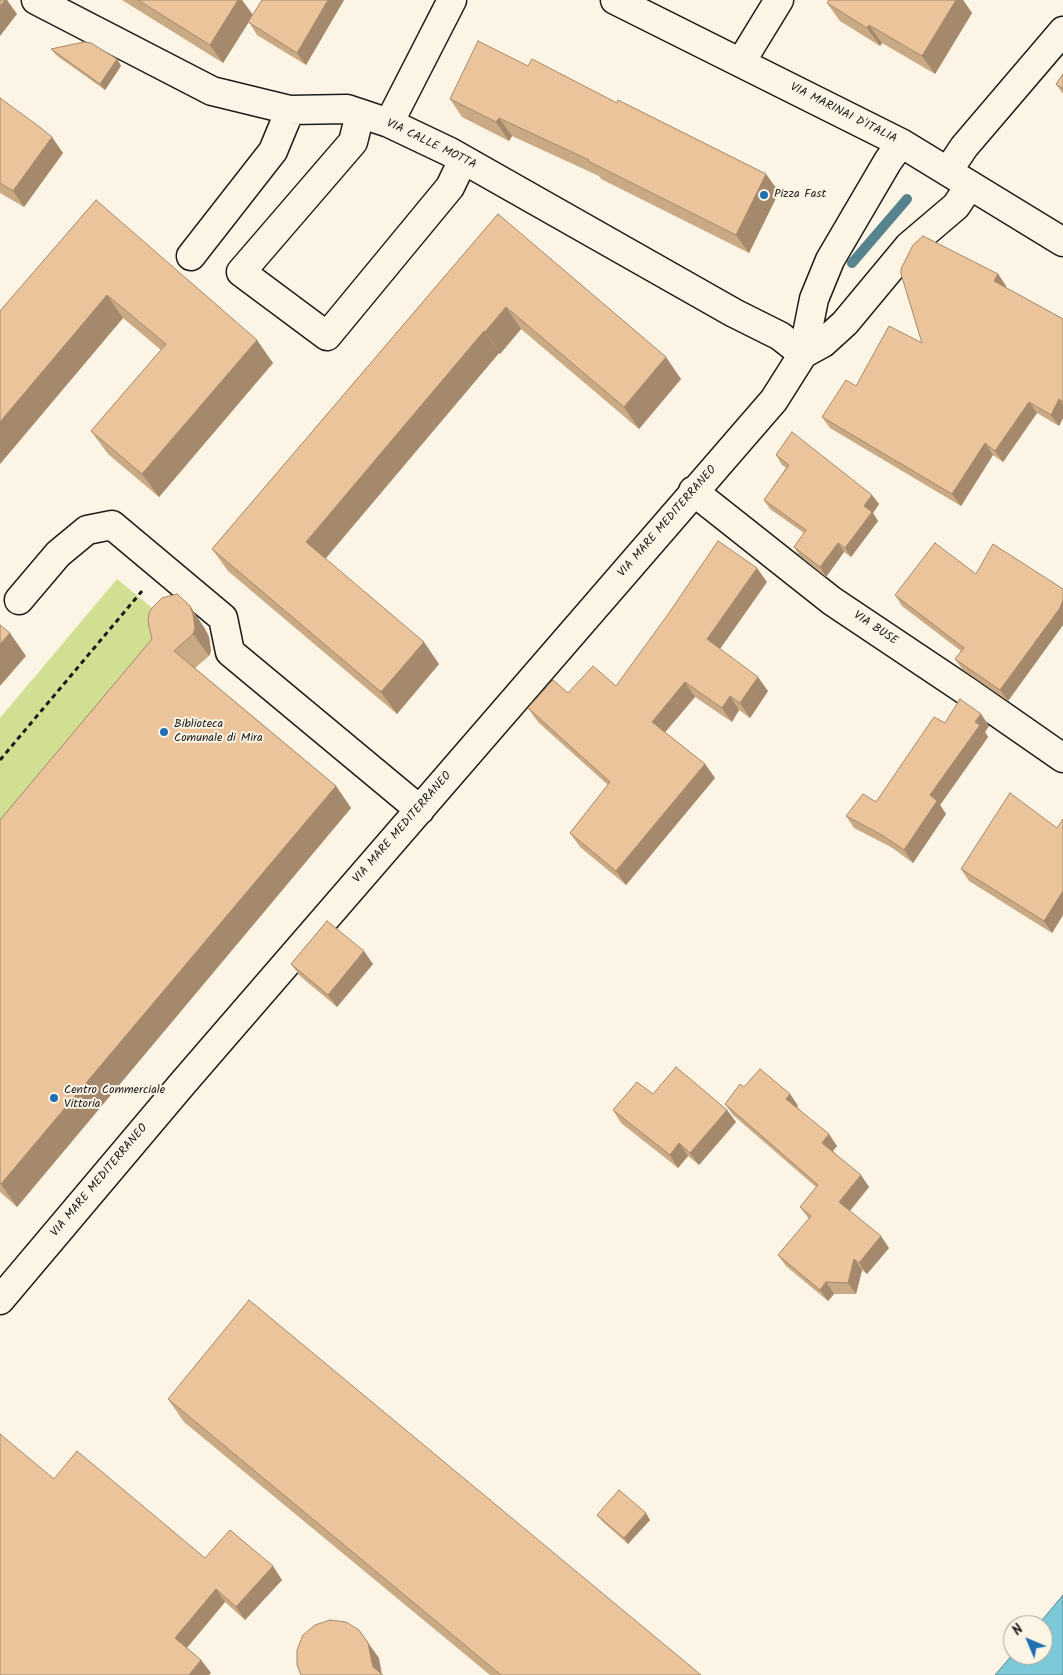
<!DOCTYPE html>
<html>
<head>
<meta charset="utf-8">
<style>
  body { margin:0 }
  #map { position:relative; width:1063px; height:1675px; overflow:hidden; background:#fcf5e5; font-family:Kalam,sans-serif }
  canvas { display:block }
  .north { position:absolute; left:1003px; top:1615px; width:50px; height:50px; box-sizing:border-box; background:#fcf5e5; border:1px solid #a29e95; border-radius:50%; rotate:315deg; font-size:14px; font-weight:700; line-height:20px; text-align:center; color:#1c1c1c }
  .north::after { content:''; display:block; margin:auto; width:18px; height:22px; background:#1f6fb2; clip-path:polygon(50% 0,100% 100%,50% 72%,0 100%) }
</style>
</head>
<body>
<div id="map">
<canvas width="1063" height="1675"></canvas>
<div class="north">N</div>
</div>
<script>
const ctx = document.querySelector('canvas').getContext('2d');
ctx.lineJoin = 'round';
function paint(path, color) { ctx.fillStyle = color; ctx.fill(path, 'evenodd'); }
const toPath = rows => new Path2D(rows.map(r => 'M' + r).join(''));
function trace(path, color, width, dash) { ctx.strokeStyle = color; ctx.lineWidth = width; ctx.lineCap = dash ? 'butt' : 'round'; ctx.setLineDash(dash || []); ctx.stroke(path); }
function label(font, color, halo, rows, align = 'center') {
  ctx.font = font + ' Kalam,sans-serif'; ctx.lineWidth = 4; ctx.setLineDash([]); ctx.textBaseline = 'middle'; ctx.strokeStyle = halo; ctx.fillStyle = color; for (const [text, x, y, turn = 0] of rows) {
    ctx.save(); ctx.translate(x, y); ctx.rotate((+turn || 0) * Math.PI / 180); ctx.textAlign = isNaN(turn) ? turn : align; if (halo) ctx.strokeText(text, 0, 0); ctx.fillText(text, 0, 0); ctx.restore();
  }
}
paint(toPath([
  [117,579,173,625,0,861,0,718]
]), '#d0df92');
const water = toPath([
  [1063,1595,1063,1675,995,1675,1013,1654,1013,1655,1043,1655,1043,1625,1038,1625,1063,1595]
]);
paint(water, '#7cc9da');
trace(water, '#56848e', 1);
trace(toPath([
  [852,263,907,199]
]), '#56848e', 10);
const minor = toPath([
  [36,0,212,91,290,110,347,109,389,123,450,152,734,313,780,336,803,354],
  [615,0,901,143,1063,242],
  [741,62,779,0],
  [360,114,353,142,241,272,327,336,450,187,463,160],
  [389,123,452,0],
  [948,171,964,147,1063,31],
  [191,256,273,151,290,110],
  [803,354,823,343,845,323,909,246,956,206,970,185],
  [693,491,832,601,968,692,1063,758],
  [19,600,58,554,87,530,112,525,223,618,230,652,420,810],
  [0,1300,183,1083,774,400,803,354,814,299,830,260,888,161,901,143]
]);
trace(minor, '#1c1c1c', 31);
trace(toPath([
  [0,760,142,591]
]), '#1c1c1c', 3, [5, 4]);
trace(minor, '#fcf5e5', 28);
paint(toPath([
  [122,0,242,0,253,15,262,0,344,0,306,65,257,35,249,22,223,63],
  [829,0,963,0,972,13,935,74,882,43,880,46,840,21,827,3],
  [51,49,117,59,121,66,105,90,56,55],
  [1063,74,1063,94,1056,84],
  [0,98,63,153,24,207,0,193],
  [450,99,779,192,749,253,601,179,599,176,512,136,509,141,462,117],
  [96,200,273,363,159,497,108,454,91,431,161,350,123,318,0,464,0,311],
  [498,214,681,379,639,429,521,329,500,354,499,353,325,559,439,664,397,714,228,571,212,549],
  [998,274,1006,286,1005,287,1063,319,1063,418,1059,426,1037,413,1003,462,993,455,961,506,830,428,822,417,856,386,922,343],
  [776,455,879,504,873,513,878,521,851,557,844,552,826,577,800,556,794,547,804,533,770,509,764,500,786,468,782,465],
  [976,574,1063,589,1063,625,1008,701,963,670,955,659,961,651,902,606,895,595],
  [767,582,720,649,768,691,750,718,739,710,732,722,695,697,665,732,705,764,715,778,626,885,580,847,570,833,608,785,538,722,528,708,568,693,616,686],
  [190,606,205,629,209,637,211,651,209,656,195,668,336,786,351,808,17,1207,0,1192,0,820,152,639],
  [981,714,989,726,985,732,988,737,940,805,946,814,913,863,891,847,854,828,846,816,876,802],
  [1063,819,1063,915,1052,933,969,881,961,869,1057,828],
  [291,964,373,964,337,1007,300,976],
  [744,1087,790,1094,798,1106,797,1107,837,1146,833,1151,869,1187,850,1211,889,1248,867,1274,862,1270,856,1294,834,1294,828,1301,786,1266,778,1255,809,1219,800,1207,816,1187,733,1115,725,1104],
  [653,1094,727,1110,736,1122,699,1165,688,1156,678,1168,621,1123,613,1110],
  [168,1399,701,1675,490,1675,184,1422],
  [54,1479,205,1558,282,1580,245,1620,225,1602,187,1648,201,1660,211,1673,0,1675],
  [597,1515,650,1520,628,1544,602,1521]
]), '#caa985');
paint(toPath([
  [5,0,7,0,17,14,0,36,0,6],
  [238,0,242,0,253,15,223,63,210,45],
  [328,0,344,0,306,65,297,53],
  [956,0,963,0,972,13,935,74,922,56],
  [869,25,882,43,880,46,867,28],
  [117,59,121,66,105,90,100,84],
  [499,118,512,136,509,141,496,122],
  [52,137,63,153,24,207,13,191],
  [766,174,779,192,749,253,736,235],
  [998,274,1006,286,1002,293,994,281],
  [107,295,123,318,0,464,0,422],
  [506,307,521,329,500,354,485,332],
  [484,331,499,353,321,564,306,542],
  [257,340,273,363,159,497,142,474],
  [666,357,681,379,639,429,624,407],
  [1059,399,1063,405,1063,418,1059,426,1051,415],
  [1029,402,1037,413,1003,462,995,451],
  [985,443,993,455,961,506,952,494],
  [872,495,879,504,873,513,878,521,851,557,845,548,864,506],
  [838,543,844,552,826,577,820,567],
  [757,568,767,582,717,653,707,639],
  [1063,600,1063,625,1008,701,1000,690],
  [190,606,205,629,209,637,211,651,209,656,193,634],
  [10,633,26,656,0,686,0,644],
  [424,642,439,664,397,714,381,692],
  [758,677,768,691,750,718,740,703],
  [685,682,695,697,662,736,652,722],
  [730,696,739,710,732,722,722,708],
  [981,714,989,726,985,732,988,737,940,805,946,814,913,863,904,850,930,795,975,722],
  [705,764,715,778,626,885,616,871],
  [336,786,351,808,17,1207,1,1184],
  [1063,891,1063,915,1052,933,1044,921],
  [364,951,373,964,337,1007,328,995],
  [790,1094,798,1106,794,1110,786,1099],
  [727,1110,736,1122,699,1165,690,1153],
  [829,1134,837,1146,830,1154,822,1143],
  [679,1143,688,1156,678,1168,670,1155],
  [861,1175,869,1187,847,1214,839,1202],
  [881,1236,889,1248,867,1274,859,1263],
  [854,1259,862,1270,856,1294,848,1283],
  [826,1282,834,1294,828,1301,820,1290],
  [646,1513,650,1520,628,1544,624,1538],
  [273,1566,282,1580,245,1620,236,1607],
  [216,1589,225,1602,184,1651,175,1638],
  [359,1630,379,1658,382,1675,373,1667],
  [201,1660,211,1673,209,1675,189,1675]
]), '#a4896c');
const building = toPath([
  [0,0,5,0,0,6,0,0],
  [138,0,238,0,210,45,138,0],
  [262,0,328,0,297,53,248,22,262,0],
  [829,0,956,0,922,56,869,25,867,28,827,3,829,0],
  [478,41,528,66,532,59,617,103,618,100,766,174,736,235,588,161,589,160,499,118,496,122,450,99,478,41],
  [84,42,91,43,117,59,100,84,51,49,84,42],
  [1063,74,1063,89,1056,84,1063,74],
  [0,98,41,128,52,137,13,191,0,183,0,98],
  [96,200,257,340,142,474,91,431,166,344,107,295,0,422,0,311,96,200],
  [498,214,666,357,624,407,506,307,485,332,484,331,306,542,424,642,381,692,212,549,498,214],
  [923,236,998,274,994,281,1063,319,1063,402,1059,399,1051,415,1029,402,995,451,985,443,952,494,822,417,846,380,856,386,889,326,922,343,901,274,901,269,913,245,923,236],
  [792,432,872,495,864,506,872,512,845,548,838,543,820,567,794,547,806,530,764,500,789,465,776,455,792,432],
  [718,541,757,568,707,639,758,677,740,703,730,696,722,708,685,682,652,722,705,764,616,871,570,833,610,782,528,708,553,680,568,693,593,666,616,686,669,613,718,541],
  [935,543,976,574,993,544,1063,589,1063,600,1060,608,1000,690,955,659,964,648,895,595,935,543],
  [177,594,190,606,193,614,195,628,193,634,174,651,336,786,1,1184,0,1183,0,820,152,639,148,622,149,613,152,608,162,598,177,594],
  [0,625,10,633,0,644,0,625],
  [960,699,981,714,975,722,980,725,930,795,937,801,904,850,882,835,846,816,863,794,876,802,934,717,945,723,960,699],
  [1010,793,1057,828,1063,819,1063,891,1044,921,961,869,1010,793],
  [327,921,364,951,328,995,291,964,327,921],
  [676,1067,727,1110,690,1153,679,1143,670,1155,613,1110,637,1082,653,1094,676,1067],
  [760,1069,790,1094,786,1099,829,1134,822,1143,861,1175,839,1202,881,1236,859,1263,854,1259,848,1283,826,1282,820,1290,778,1255,811,1216,800,1207,818,1185,725,1104,740,1084,744,1087,760,1069],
  [249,1300,701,1675,501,1675,168,1399,249,1300],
  [0,1434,54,1479,77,1451,205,1558,230,1530,273,1566,236,1607,216,1589,175,1638,201,1660,189,1675,0,1675,0,1434],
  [619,1490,646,1513,624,1538,597,1515,619,1490],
  [330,1620,346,1622,359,1630,368,1643,373,1667,383,1675,301,1675,297,1665,297,1650,303,1635,315,1625,330,1620]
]);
paint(building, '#ebc49b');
trace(building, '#a4896c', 1);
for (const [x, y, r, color] of [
  [764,195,5,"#1f6fb2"],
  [164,732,5,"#1f6fb2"],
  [54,1098,5,"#1f6fb2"]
]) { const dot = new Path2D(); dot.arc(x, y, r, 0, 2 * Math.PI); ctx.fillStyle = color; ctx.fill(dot); trace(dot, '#fcf5e5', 2); }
label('12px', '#1c1c1c', '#fcf5e5', [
  ["VIA MARINAI D'ITALIA",843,114,27],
  ["VIA CALLE MOTTA",431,145,26],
  ["VIA MARE MEDITERRANEO",668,522,-49],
  ["VIA BUSE",875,629,34],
  ["VIA MARE MEDITERRANEO",403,828,-49],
  ["VIA MARE MEDITERRANEO",100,1181,-50]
]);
label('12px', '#1c1c1c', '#fcf5e5', [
  ["Pizza Fast",774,195],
  ["Biblioteca",174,725],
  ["Comunale di Mira",174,739],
  ["Centro Commerciale",64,1091],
  ["Vittoria",64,1105]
], 'left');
</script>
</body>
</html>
